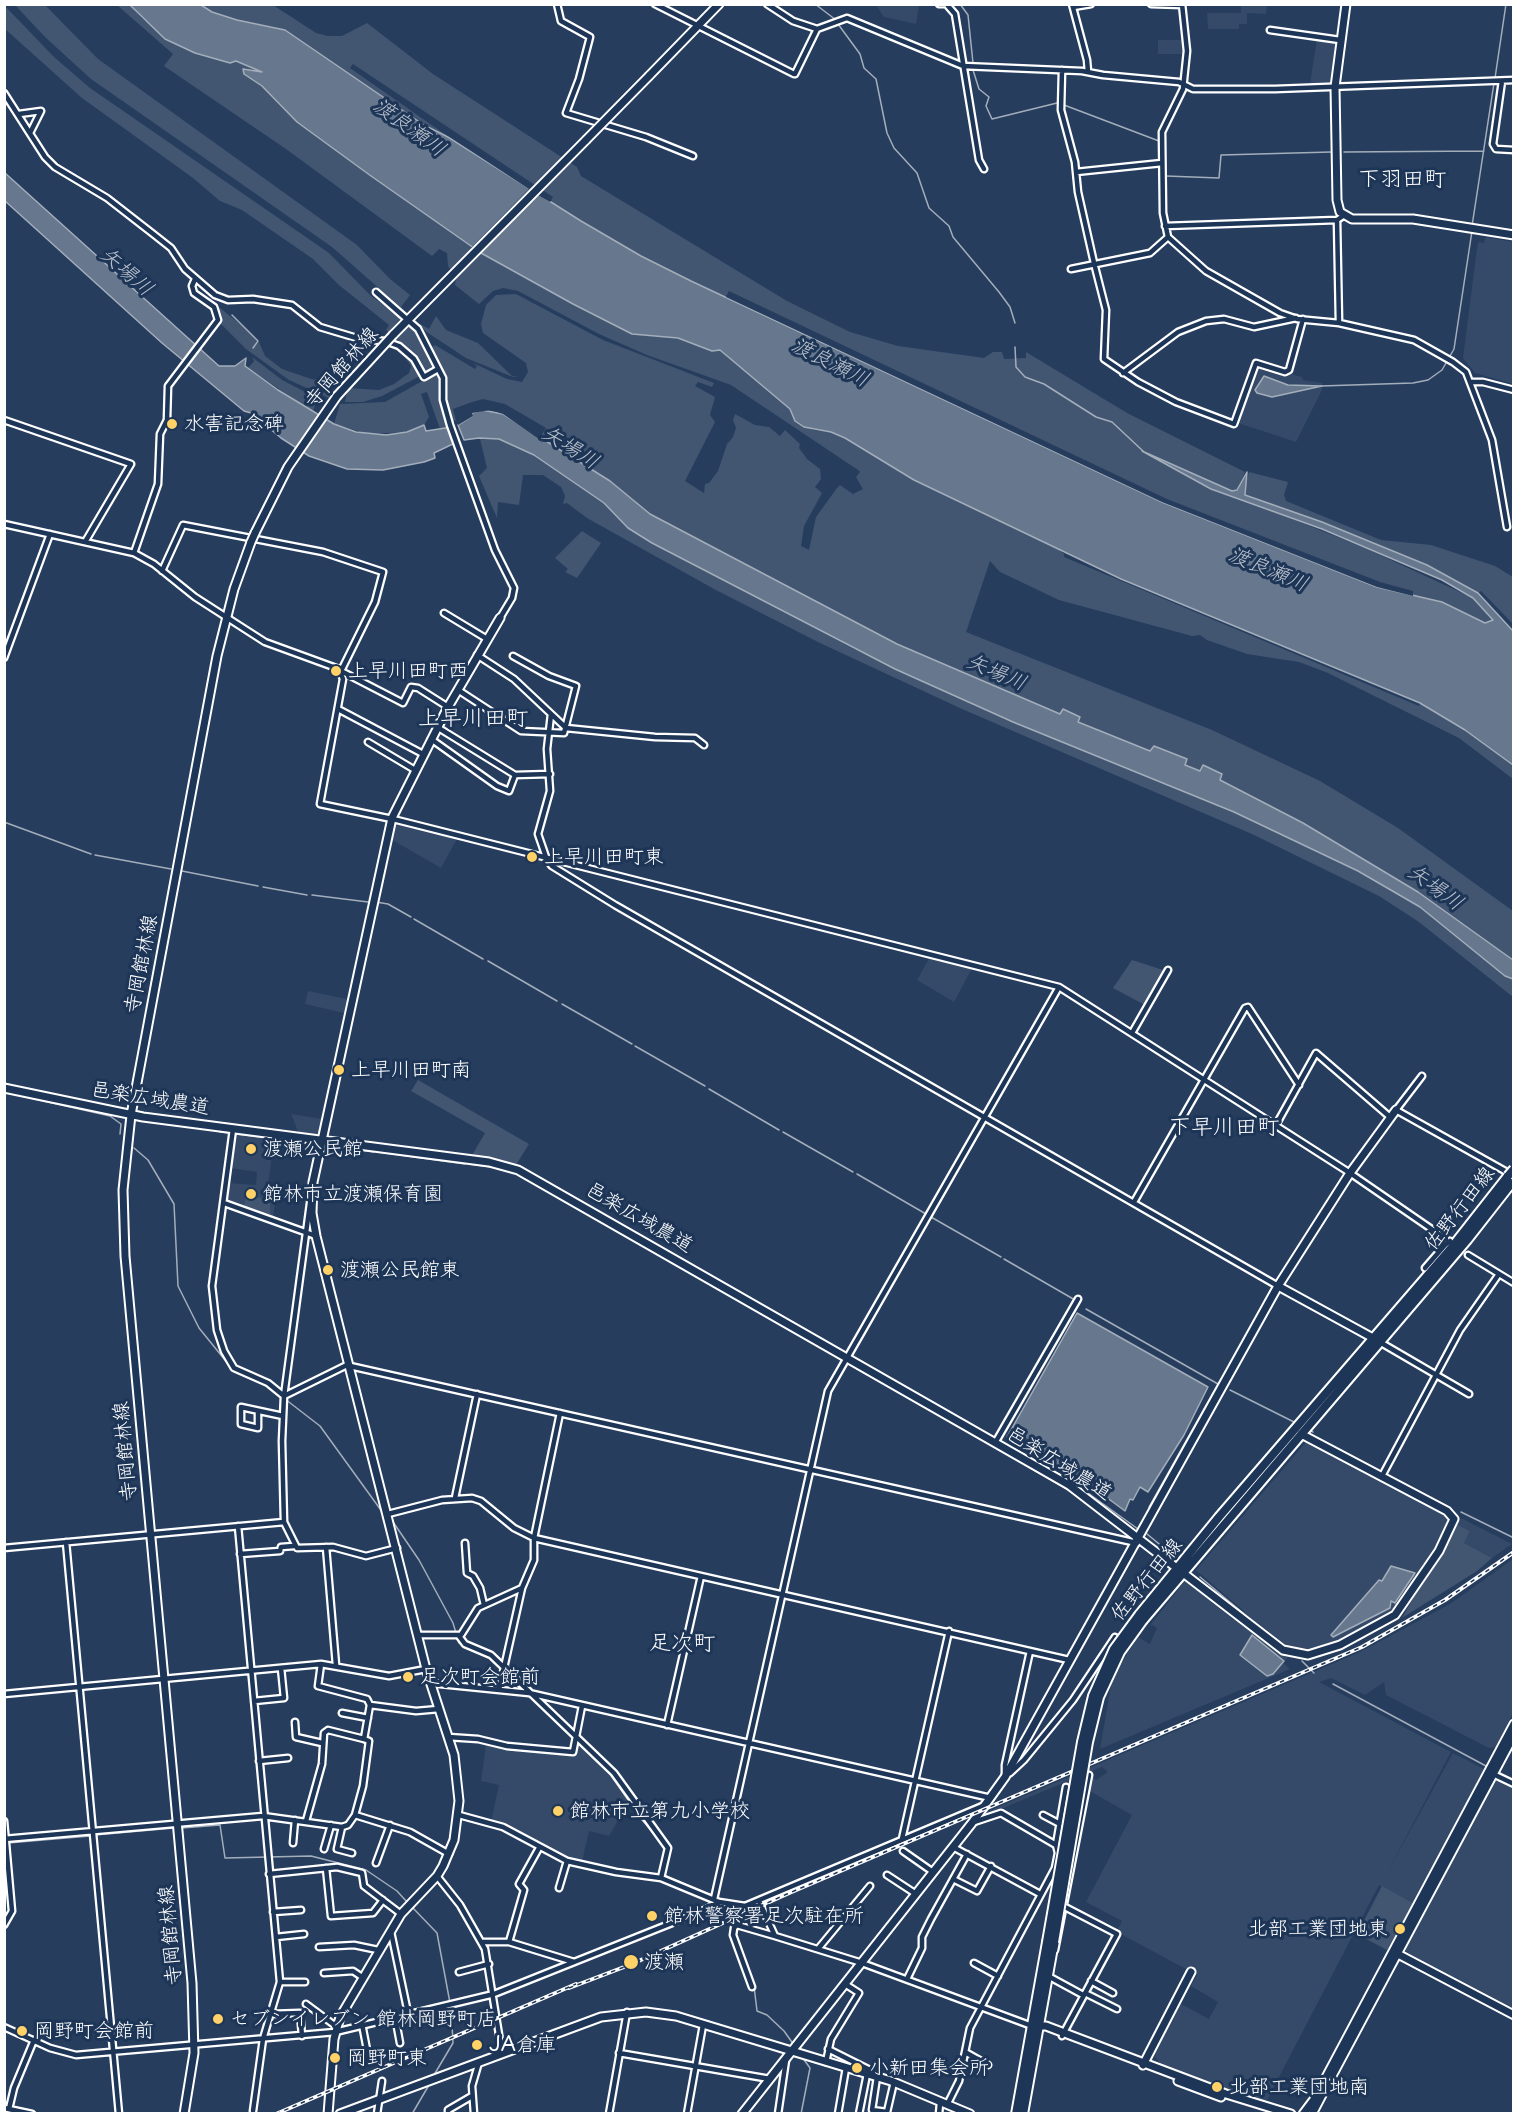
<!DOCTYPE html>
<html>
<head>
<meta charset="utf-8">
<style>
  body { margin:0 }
  #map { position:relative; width:1518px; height:2118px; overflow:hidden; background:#263d5e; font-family:"Playpen Sans",sans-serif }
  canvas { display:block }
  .frame { position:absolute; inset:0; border:6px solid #fff; pointer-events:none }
</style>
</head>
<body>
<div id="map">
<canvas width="1518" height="2118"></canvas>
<div class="frame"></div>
</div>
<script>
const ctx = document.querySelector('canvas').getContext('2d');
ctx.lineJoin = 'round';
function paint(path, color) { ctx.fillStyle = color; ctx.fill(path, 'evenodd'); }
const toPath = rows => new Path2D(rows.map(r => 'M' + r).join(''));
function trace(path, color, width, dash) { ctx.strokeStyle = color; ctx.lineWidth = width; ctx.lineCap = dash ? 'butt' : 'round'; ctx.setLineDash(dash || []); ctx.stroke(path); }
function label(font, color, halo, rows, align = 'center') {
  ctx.font = font + ' "Playpen Sans","Klee One",sans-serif'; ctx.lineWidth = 6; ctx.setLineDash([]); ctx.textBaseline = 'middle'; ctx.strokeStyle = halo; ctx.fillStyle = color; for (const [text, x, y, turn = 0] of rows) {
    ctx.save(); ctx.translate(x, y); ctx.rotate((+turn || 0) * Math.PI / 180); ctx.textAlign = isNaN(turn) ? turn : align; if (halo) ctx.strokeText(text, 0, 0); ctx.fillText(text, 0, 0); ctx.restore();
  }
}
paint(toPath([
  [876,5,919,5,916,24,884,17],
  [1241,5,1267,5,1266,14,1247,13,1247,24,1239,24,1239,29,1208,29,1207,13,1241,13],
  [1317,39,1335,42,1330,85,1310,84],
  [1158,40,1182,40,1183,54,1158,54],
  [1486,237,1513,242,1513,384,1475,373,1463,358,1476,256,1478,242,1484,243],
  [1258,365,1302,377,1303,380,1322,383,1322,390,1296,442,1238,423],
  [396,823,455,836,457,839,441,868,389,838],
  [930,957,972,968,954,1002,917,980],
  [308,991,347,999,344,1013,305,1004],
  [291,1114,322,1119,319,1132,315,1135,299,1134],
  [234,1135,274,1139,268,1186,277,1188,273,1219,226,1201,228,1183,256,1185,257,1172,230,1168],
  [1307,1441,1447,1515,1449,1521,1434,1550,1391,1612,1321,1649,1295,1652,1258,1623,1254,1626,1242,1616,1245,1612,1196,1570],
  [1460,1519,1463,1519,1512,1544,1492,1558,1464,1543,1470,1531,1456,1524],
  [1513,1559,1513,1713,1496,1747,1489,1748,1386,1695,1384,1682,1365,1695,1331,1678,1319,1682,1451,1752,1387,1873,1453,1753,1484,1769,1413,1903,1379,1885,1266,2102,1162,2066,1155,2057,1156,2051,1181,2004,1209,2019,1218,2002,1191,1986,1197,1975,1117,1932,1122,1921,1086,1902,1132,1815,1088,1790,1091,1774,1096,1780,1108,1772,1102,1767,979,1818,984,1813,1360,1652,1450,1604],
  [1185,1581,1234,1620,1240,1620,1288,1657,1283,1663,1290,1669,1100,1749,1112,1680,1117,1670,1138,1637,1150,1644,1157,1628,1151,1624],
  [576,1741,611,1774,630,1800,609,1836,589,1831,582,1862,562,1856,491,1822,499,1785,481,1781,486,1745,573,1754],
  [1499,1779,1513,1787,1513,2008,1406,1952,1406,1948,1494,1781]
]), '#344a68');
paint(toPath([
  [4,5,54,57,90,88,329,253,370,295,401,318,389,332,386,330,389,325,339,285,313,259,242,210,220,201,193,178,82,98,5,29],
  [15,5,45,5,98,59,357,245,390,279,410,295,401,307,407,313,332,247,91,79,45,37],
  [117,5,130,5,142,18,195,53,230,63,236,61,267,74,243,69,244,74,262,86,297,122,371,176,481,253,573,304,632,334,678,338,712,351,720,350,790,409,792,415,813,430,831,432,845,438,914,480,1052,545,1064,554,1064,557,1419,706,1420,703,1465,730,1513,765,1513,779,1459,738,1328,673,1299,662,1247,654,1207,640,1200,635,1192,636,1059,600,1000,572,990,561,966,632,1212,730,1320,781,1398,828,1513,911,1513,960,1418,892,1303,823,1220,780,1222,774,1200,772,1184,765,1186,759,1154,746,1150,752,1078,722,1080,717,1063,709,1060,714,897,644,650,514,610,481,539,439,546,428,505,404,483,399,472,402,453,409,456,420,450,422,445,399,445,375,431,352,432,347,435,345,475,369,477,366,473,363,507,379,522,382,528,372,526,363,483,333,481,324,486,305,496,295,516,294,603,340,714,383,712,387,698,382,695,386,715,397,710,415,715,422,685,481,704,493,705,484,709,483,718,471,727,444,733,437,736,428,733,420,735,414,755,425,769,427,780,436,785,430,800,444,799,448,807,459,820,469,821,479,815,487,822,493,804,526,801,546,809,550,816,517,837,488,840,485,853,494,863,489,856,477,860,472,858,470,731,385,647,355,599,334,518,291,503,288,493,291,479,304,455,285,456,277,448,266,447,253,439,249,432,256,286,149,164,66,173,54],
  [201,5,273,5,316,33,328,36,342,36,367,23,433,74,577,167,581,176,787,301,850,332,898,346,984,358,993,352,1002,352,1004,359,1026,358,1026,352,1127,413,1245,472,1237,490,1232,491,1151,455,1190,478,1367,549,1473,598,1493,620,1485,623,1442,602,1413,596,1413,591,1380,582,1167,499,729,291,726,297,691,281,614,242,550,202,553,197,353,64,350,68,446,135,445,137,274,27,237,20,212,12],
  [215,304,249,331,257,340,253,348,259,342,265,356,282,369,311,379,332,382,329,398,289,380,246,349,220,323,221,315],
  [436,316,446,330,478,343,512,376,518,377,513,377,466,358,428,333,413,320,429,329],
  [408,324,413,328,433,364,429,371,425,371,412,353,395,337],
  [388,344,409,357,420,376,382,396,363,402,345,402,348,388,379,390,394,384,409,373,411,366,405,357],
  [252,357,282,380,317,398,313,412,248,368,254,361],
  [433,375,441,378,442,408,449,428,440,429,427,392,421,394,429,417,424,425,407,432,368,434,334,424,340,404,385,402],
  [480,439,499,439,534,454,604,503,628,528,652,543,854,649,1013,722,1234,812,1358,871,1420,907,1505,976,1513,979,1513,997,1419,922,1379,896,1252,834,962,709,818,642,714,589,587,518,567,503,563,504,565,496,561,487,543,475,523,475,519,505,498,502,497,518,479,476,487,468],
  [1249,472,1288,482,1284,495,1286,501,1381,540,1431,545,1495,566,1513,577,1513,624,1481,591,1478,593,1427,565,1322,522,1245,495,1244,490],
  [582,531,601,543,577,578,565,572,568,569,555,558],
  [1132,960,1163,970,1163,974,1145,1005,1113,988],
  [418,1080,529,1144,516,1165,471,1157,485,1133,411,1091],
  [246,1196,270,1199,270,1216,244,1207],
  [1456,1524,1470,1531,1464,1543,1492,1558,1477,1571,1402,1618],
  [1382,1886,1413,1903,1387,1950,1357,1934]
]), '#425672');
const water = toPath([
  [130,5,201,5,212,12,237,20,285,30,424,125,448,137,581,221,641,256,691,281,1162,502,1377,587,1442,602,1485,623,1493,620,1473,598,1442,580,1322,529,1211,489,1142,451,1232,491,1237,490,1247,472,1245,495,1322,522,1427,565,1478,593,1513,631,1513,765,1465,730,1420,703,1121,579,914,480,845,438,831,432,804,427,795,421,790,409,720,350,712,351,678,338,632,334,573,304,481,253,371,176,297,122,262,86,244,74,243,69,262,72,236,61,230,63,195,53,165,39,130,5],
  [5,173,219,366,235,366,246,358,245,366,278,390,334,424,356,432,386,435,407,432,424,425,426,431,452,427,457,442,434,453,435,458,424,462,383,470,347,469,309,456,281,438,251,413,244,411,162,343,5,201,5,173],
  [1264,376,1288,385,1322,386,1272,397,1257,393,1255,390,1264,376],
  [482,410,503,414,610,481,650,514,897,644,1060,714,1063,709,1080,717,1078,722,1150,751,1154,746,1187,759,1185,765,1200,771,1203,765,1222,774,1220,780,1303,823,1418,892,1513,960,1513,979,1505,976,1420,907,1358,871,1234,812,1013,722,895,669,652,543,628,528,604,503,534,455,499,439,479,438,464,440,458,425,472,416,472,413,482,410],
  [1077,1313,1208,1387,1184,1435,1148,1492,1140,1487,1133,1500,1130,1499,1125,1511,1072,1472,1067,1474,1007,1437,1077,1313],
  [1391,1566,1415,1573,1395,1603,1391,1601,1390,1608,1333,1637,1331,1635,1379,1580,1382,1581,1391,1566],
  [1252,1635,1284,1661,1273,1674,1267,1676,1240,1655,1252,1635]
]);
paint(water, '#67788e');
trace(water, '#a4aebb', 1.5);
paint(toPath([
  [442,132,450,134,552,200,550,202,536,194,477,254,470,249,529,189],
  [727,294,1164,500,1378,584,1413,593,1413,596,1377,587,1162,502,726,297],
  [482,407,504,411,541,436,539,439,503,414,491,410,472,413,473,416,458,425,457,422,469,415,470,410]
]), '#263d5e');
trace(toPath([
  [815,4,836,20],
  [960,4,968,15,973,63],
  [838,24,860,54,864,68,876,79,887,133,894,148,917,173,929,208,949,226,953,237,999,292,1010,307,1015,323],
  [973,70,979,89,989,97,986,106,992,119,1057,103],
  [1495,78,1506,4],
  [1064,105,1159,141],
  [1344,152,1484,151],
  [1166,176,1219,178,1221,155,1331,152],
  [1472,226,1494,83],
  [232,315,258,341,253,348],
  [1015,347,1016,367,1025,377,1044,384,1096,417,1112,422,1143,451],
  [1321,386,1413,383,1428,380,1442,370,1454,349,1472,231],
  [4,527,80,543],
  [150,564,187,595,223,618],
  [230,622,264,644,337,671],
  [4,822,91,854],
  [95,855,171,869],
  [182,871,258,886],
  [263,887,307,895],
  [312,895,368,902],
  [376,902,388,904,411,917],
  [414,919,483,959],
  [488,961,557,1001],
  [562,1004,632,1044],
  [635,1046,705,1086],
  [709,1089,779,1130],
  [4,1092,110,1116,121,1124,120,1134],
  [220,1132,229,1133],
  [783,1132,853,1172],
  [235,1134,296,1141],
  [300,1142,313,1143],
  [330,1146,374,1152],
  [134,1148,148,1160,174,1204,178,1286,199,1328,229,1365],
  [378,1152,465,1164],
  [469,1164,498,1168],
  [857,1174,926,1214],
  [931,1217,1001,1257],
  [1004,1259,1075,1300],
  [1506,1282,1514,1286],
  [736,1299,769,1318],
  [1086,1309,1218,1384,1149,1507],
  [772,1320,841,1359],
  [847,1363,995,1447],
  [235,1372,261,1382,279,1395],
  [1230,1390,1296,1423],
  [285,1399,320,1426,383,1513],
  [1308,1429,1313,1432],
  [1002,1451,1070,1491],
  [1074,1483,1138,1529],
  [1461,1512,1514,1538],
  [391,1519,419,1560,453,1623,459,1643,488,1656,501,1669],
  [1147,1534,1175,1557],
  [1200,1577,1243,1613],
  [1256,1624,1269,1635],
  [1302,1661,1314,1673],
  [505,1673,523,1690],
  [1333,1684,1486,1766],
  [529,1696,610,1774,642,1820,658,1838],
  [1498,1772,1514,1780],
  [182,1828,220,1825,225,1858,311,1856,366,1870,397,1891,407,1902],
  [95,1835,174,1828],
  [8,1843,90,1836],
  [662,1866,659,1873,722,1900],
  [728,1905,734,1911,735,1925],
  [412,1907,437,1933,450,2003],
  [754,1986,757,2011,767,2015,784,2031,794,2045],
  [434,2075,453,2043,451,2007],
  [412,2114,429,2085],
  [801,2114,810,2068,802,2057]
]), '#a4aebb', 1.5);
const street = toPath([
  [557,4,561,21,590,37,579,79,566,113,646,137,693,156],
  [655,4,794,74],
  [767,4,793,21,817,29,847,18,963,66,1082,71,1103,75,1179,82,1193,89,1275,89,1514,80],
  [939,4,950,4],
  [1072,4,1087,60,1088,72],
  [1151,4,1182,5],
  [1182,4,1187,51,1183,89,1162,132,1163,213,1168,237,1206,271,1280,313,1297,319,1339,323,1414,340,1453,362,1466,372,1492,440,1507,527],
  [948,6,955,14,979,160,984,169],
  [1073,7,1091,4],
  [1270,30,1340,40],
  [1062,70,1061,110,1075,162,1078,192,1094,263,1106,310,1104,359,1138,382,1176,402,1234,424,1256,363,1285,372,1289,370,1303,319],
  [795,74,817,29],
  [1502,81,1493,144,1496,149,1514,150],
  [4,93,45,157,55,167,107,198,152,233,171,248,185,269,215,295,228,300,253,299,292,305,320,327,360,339,385,341,399,346,414,359,424,377,438,369],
  [19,114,41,111,30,133],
  [1076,172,1162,163],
  [1337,220,1339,323],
  [1165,226,1337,220,1343,216],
  [1071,269,1150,253,1168,237],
  [376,292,418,329,443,378,443,400,450,425,495,550,514,588,512,598,500,618],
  [1123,373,1178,332,1206,321,1224,319,1254,327,1296,318],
  [1471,382,1483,382,1514,390],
  [4,420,131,464,85,542],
  [4,524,134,553,154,564,195,597,265,642,339,669,343,679,320,804,397,820,1059,987,1350,1173,1446,1239],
  [134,553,158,484,160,434,167,420,168,386,218,320,214,307,194,293,192,286,195,279],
  [162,571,183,525,323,552,383,572,375,602,341,671,403,703,411,687,418,688,448,707],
  [444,613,487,639],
  [477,655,514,679,566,728,655,737,695,738,704,745],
  [4,658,50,534],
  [458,690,521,731,564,733,576,686,549,676,513,656],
  [338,709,423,754],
  [551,714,547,749,550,791,538,834,547,860,552,866,615,905,1278,1286],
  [437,727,515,775,550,774],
  [431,739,497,786,509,791,515,775],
  [368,742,415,770],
  [1132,1033,1168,970],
  [1422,1076,1396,1110,1514,1176],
  [1276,1125,1316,1053,1390,1117],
  [233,1129,212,1286,217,1330,224,1351,234,1368,268,1383,284,1396],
  [311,1196,284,1396,282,1441,284,1522,297,1548,333,1547,366,1556,397,1548],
  [1134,1202,1245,1008,1248,1007,1299,1085],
  [224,1203,316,1236],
  [1468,1255,1514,1283],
  [1425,1268,1445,1245,1450,1241,1453,1246],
  [1378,1341,1469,1394],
  [350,1366,1137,1543],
  [284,1396,349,1364],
  [258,1411,258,1428,241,1424,241,1407,283,1416],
  [995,1443,1078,1299],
  [1382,1476,1460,1330,1499,1274],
  [455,1498,477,1394],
  [388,1514,442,1500,472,1498,481,1501,514,1528,534,1538,1069,1660],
  [238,1526,280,1982,263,2039,253,2111],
  [66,1542,119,2114],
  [465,1543,467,1573,473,1576,480,1588,484,1605],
  [326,1547,336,1665],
  [4,1548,284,1522],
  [240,1554,280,1551,281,1547,294,1546],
  [418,1635,461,1635,478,1608,522,1588],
  [459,1636,465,1644,491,1655,614,1773,668,1848,661,1878],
  [430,1683,529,1693,991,1798],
  [499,1690,522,1588,534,1560,534,1538,560,1413],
  [4,1694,321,1664,389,1676,426,1669],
  [254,1701,284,1698,281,1668],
  [370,1705,416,1711,439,1709],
  [342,1713,368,1718],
  [295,1722,296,1737,322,1743],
  [667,1725,701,1576],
  [448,1737,478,1739,507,1746,573,1752,582,1706],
  [259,1761,288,1758],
  [1010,1773,1024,1760,1073,1700,1115,1637],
  [1493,1774,1514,1784],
  [1005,1775,1005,1765,1030,1651],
  [355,1815,363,1786,369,1741,364,1739],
  [459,1815,503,1827,567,1861,616,1872,661,1878,719,1902,745,1906,985,1805],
  [1043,1815,1060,1824],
  [4,1821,12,1911,4,1925],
  [306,1821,322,1764,324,1733,328,1730,364,1739,370,1705,367,1699,318,1686,321,1664],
  [342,1827,337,1849,352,1853],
  [4,1839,263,1816,342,1827,348,1825,355,1815,410,1832,449,1854],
  [902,1839,949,1631],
  [293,1843,295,1820],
  [1056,1845,1066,1787],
  [953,1847,1040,1894],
  [324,1849,331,1825],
  [903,1851,933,1872],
  [376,1863,390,1825],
  [326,1868,331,1916,373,1913,383,1900],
  [269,1874,337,1867,362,1873,364,1886,401,1914],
  [887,1875,916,1894],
  [437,1876,460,1905,485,1949,502,2053],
  [953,1879,977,1891,991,1866],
  [559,1888,567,1861],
  [714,1899,828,1391,1059,987],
  [759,1901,775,1936,862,1963,1032,2026],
  [273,1912,301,1910],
  [391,1932,408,2013],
  [276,1937,304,1934],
  [481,1942,509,1942,574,1962],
  [509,1942,524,1890,519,1884,539,1848],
  [319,1947,354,1945,378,1950],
  [818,1949,870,1886],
  [1055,1950,1089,1775],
  [974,1963,998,1976],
  [459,1972,489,1964],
  [324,1973,353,1971,362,1977],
  [1048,1976,1083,1995],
  [907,1979,922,1948,922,1937,931,1919,967,1854],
  [1091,1981,1113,1993],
  [280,1982,305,1982],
  [752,1987,733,1935,734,1928,737,1925,775,1936],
  [1085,1993,1117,2009],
  [306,2004,337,2027],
  [270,2014,300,2013,302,2036],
  [395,2016,400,2043],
  [362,2024,369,2060],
  [4,2027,50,2048,76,2055,335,2032,494,1994,707,1909,719,1902],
  [1062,2036,1117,1934,1065,1907],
  [828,2049,872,2071,877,2077,872,2110,887,2112,894,2082],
  [965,2052,988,2065],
  [619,2053,770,2079],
  [826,2062,831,2039,859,1993,845,1984],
  [947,2105,959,2081,970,2028,1055,1868,1058,1853,1056,1845,1001,1813,974,1822],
  [4,2108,32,2114],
  [9,2109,14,2088,34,2040],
  [377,2114,382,2081],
  [448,2114,448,2110,472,2096],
  [474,2114,472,2086,479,2062],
  [609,2114,627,2012],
  [687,2114,703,2025],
  [778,2114,786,2060],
  [838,2114,846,2068],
  [859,2114,867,2074],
  [939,2114,940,2103]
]);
const secondary = toPath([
  [1346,4,1335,87,1337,200,1340,212,1352,219,1413,219,1514,235],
  [649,76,719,4],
  [393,335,586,140],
  [255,533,288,467,337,396],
  [4,1088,143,1117,489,1162,518,1170,1069,1485,1283,1650,1308,1655,1340,1645,1395,1615,1439,1551,1454,1519,1447,1511,1301,1434],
  [1278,1286,1373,1338],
  [1394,1952,1514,2015],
  [1036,2026,1046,2026,1226,2094,1291,2114],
  [1143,2065,1191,1972],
  [1333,2074,1514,1735],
  [1178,2081,1221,2097],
  [184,2114,194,2053,192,1983,125,1256,123,1190,131,1115,217,656,234,589,251,542],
  [328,2114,334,2039,340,2017,401,1914,437,1876,443,1866,454,1840,459,1801,454,1755,426,1669,316,1236,312,1213,313,1182,392,818,448,707,500,618],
  [340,2114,601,2017,646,2012,676,2016,891,2081,970,2114],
  [742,2114,972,1823,1005,1777,1278,1286,1350,1173,1396,1110],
  [1303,2114,1315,2098,1514,1724],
  [1312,2114,1322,2095]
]);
const primary = toPath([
  [1139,1615,1219,1517,1453,1246,1508,1176],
  [1143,1620,1467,1240,1514,1180],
  [1016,2114,1047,1942],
  [1023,2114,1054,1942]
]);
trace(street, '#fff', 9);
trace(secondary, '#fff', 11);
trace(primary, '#fff', 12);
trace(street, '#1d3557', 4.5);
trace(secondary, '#1d3557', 7);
trace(primary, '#1d3557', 8);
const rail = toPath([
  [569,1988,632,1964,787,1894,1362,1647,1445,1600,1514,1552],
  [276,2114,576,1984]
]);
trace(rail, '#fff', 4);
trace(rail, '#1d3557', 1.5, [4.5]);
const secondaryBridge = toPath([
  [586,140,649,76],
  [337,396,393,335],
  [251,542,255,533]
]);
const primaryBridge = toPath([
  [1508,1176,1514,1169],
  [1047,1942,1082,1742,1093,1696,1114,1649,1139,1615],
  [1054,1942,1088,1742,1099,1697,1120,1652,1143,1620]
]);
trace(secondaryBridge, '#fff', 11, []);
trace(primaryBridge, '#fff', 12, []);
trace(secondaryBridge, '#1d3557', 7);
trace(primaryBridge, '#1d3557', 8);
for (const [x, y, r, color] of [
  [172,424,6,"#ffd166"],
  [336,671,6,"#ffd166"],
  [532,857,6,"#ffd166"],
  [339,1070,6,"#ffd166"],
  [251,1149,6,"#ffd166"],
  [251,1194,6,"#ffd166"],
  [328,1270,6,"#ffd166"],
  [408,1677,6,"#ffd166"],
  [558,1811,6,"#ffd166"],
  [652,1916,6,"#ffd166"],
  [1400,1929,6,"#ffd166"],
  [631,1962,8,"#ffd166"],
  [218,2019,6,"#ffd166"],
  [22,2031,6,"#ffd166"],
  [477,2045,6,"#ffd166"],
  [335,2058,6,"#ffd166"],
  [857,2068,6,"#ffd166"],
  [1217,2087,6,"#ffd166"]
]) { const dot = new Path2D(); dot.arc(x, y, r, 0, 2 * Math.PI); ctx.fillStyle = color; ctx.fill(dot); trace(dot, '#1d3557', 2); }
label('20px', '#fff', '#1d3557', [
  ["寺岡館林線",342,368,-49],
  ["寺岡館林線",142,964,-79],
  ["邑楽広域農道",150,1099,9],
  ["佐野行田線",1460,1209,-52],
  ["邑楽広域農道",639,1218,30],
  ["寺岡館林線",126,1451,-95],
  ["邑楽広域農道",1059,1464,32],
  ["佐野行田線",1147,1580,-51],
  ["寺岡館林線",171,1935,-95]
]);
label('20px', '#fff', '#1d3557', [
  ["水害記念碑",184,424],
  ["上早川田町西",348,671],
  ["上早川田町東",544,857],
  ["上早川田町南",351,1070],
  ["渡瀬公民館",263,1149],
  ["館林市立渡瀬保育園",263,1194],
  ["渡瀬公民館東",340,1270],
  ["足次町会館前",420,1677],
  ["館林市立第九小学校",570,1811],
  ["館林警察署足次駐在所",664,1916],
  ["北部工業団地東",1388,1929,"right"],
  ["渡瀬",644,1962],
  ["セブンイレブン 館林岡野町店",230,2019],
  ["岡野町会館前",34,2031],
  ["JA倉庫",489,2045],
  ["岡野町東",347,2058],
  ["小新田集会所",869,2068],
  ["北部工業団地南",1229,2087]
], 'left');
label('italic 21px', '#bbc2cc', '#1d3557', [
  ["渡良瀬川",409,128,36],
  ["矢場川",126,272,41],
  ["渡良瀬川",830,363,27],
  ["矢場川",570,448,32],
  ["渡良瀬川",1268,570,23],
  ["矢場川",996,673,23],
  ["矢場川",1435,888,36]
]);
label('22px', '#fff', '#1d3557', [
  ["下羽田町",1402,180],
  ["上早川田町",473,719],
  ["下早川田町",1224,1128],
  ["足次町",682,1644]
]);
</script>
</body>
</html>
